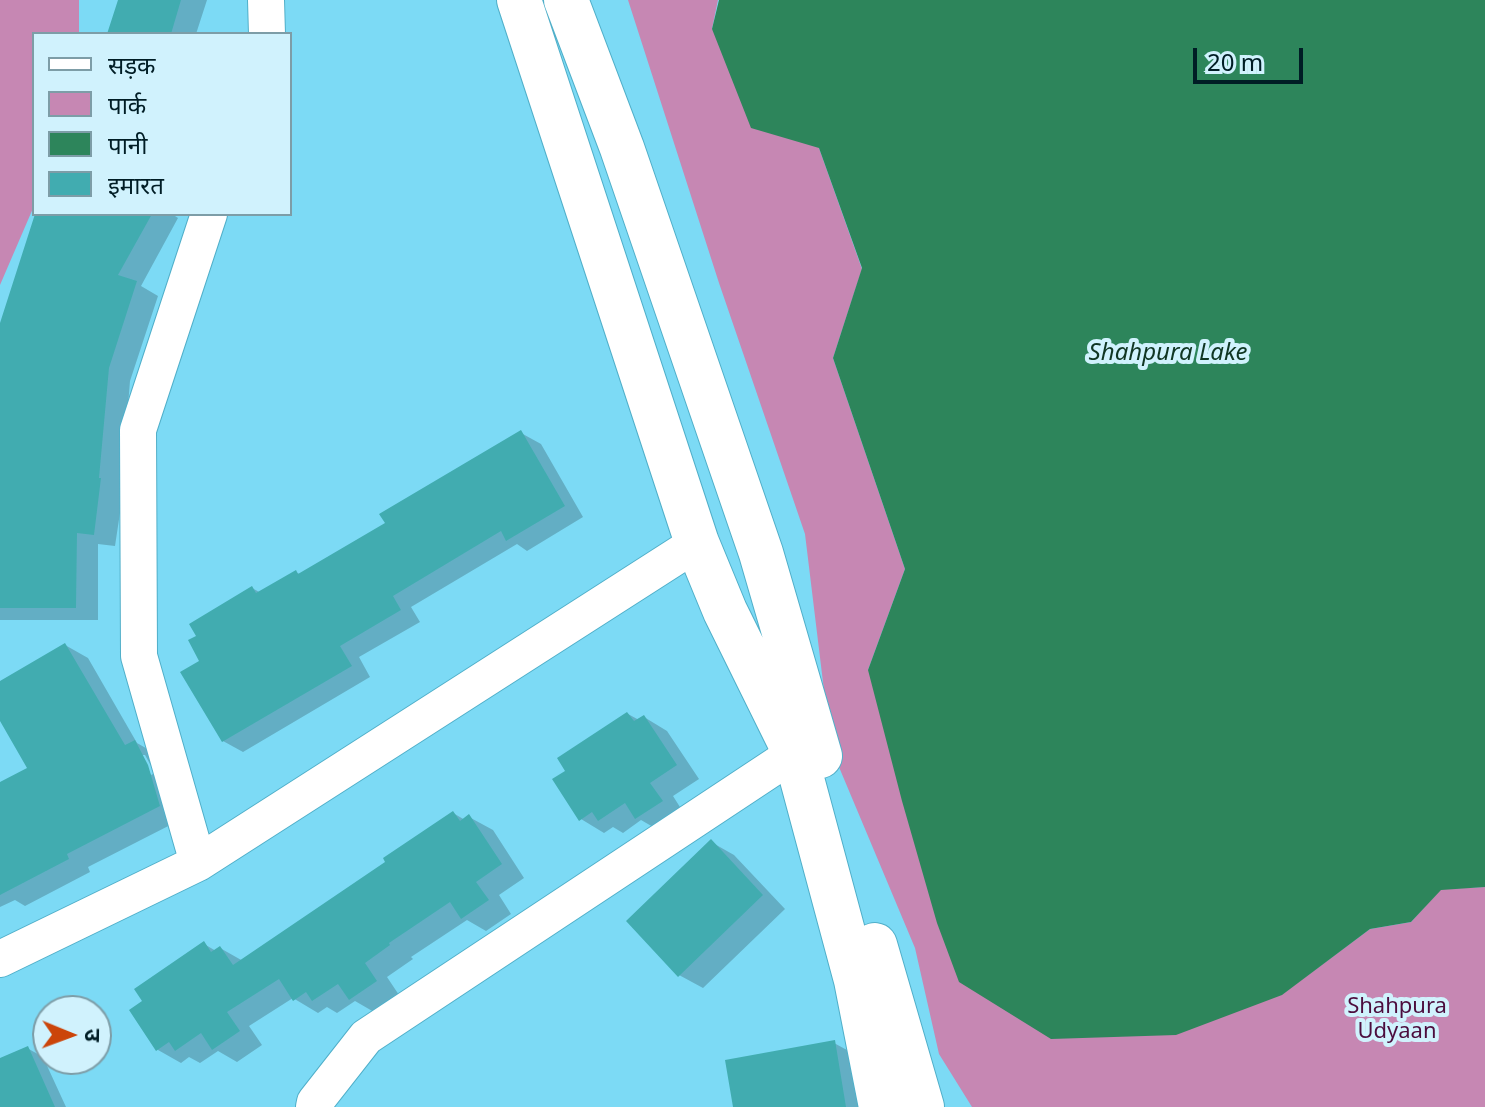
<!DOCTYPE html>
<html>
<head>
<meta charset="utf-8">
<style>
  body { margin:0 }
  #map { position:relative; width:1485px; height:1107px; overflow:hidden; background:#7cdaf5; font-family:"Noto Sans","Noto Sans Devanagari",sans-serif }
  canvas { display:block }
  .legend { position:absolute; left:32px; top:32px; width:260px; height:184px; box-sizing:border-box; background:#d0f2fd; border:2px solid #7d9da7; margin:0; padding:10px 14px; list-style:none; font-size:24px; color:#001d25 }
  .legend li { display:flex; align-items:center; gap:16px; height:40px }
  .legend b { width:40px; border:2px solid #7d9da7 }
  .north { position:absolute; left:32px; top:995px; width:80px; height:80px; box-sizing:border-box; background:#d0f2fd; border:2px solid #7d9da7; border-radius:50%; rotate:91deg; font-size:22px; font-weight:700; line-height:32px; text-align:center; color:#001d25 }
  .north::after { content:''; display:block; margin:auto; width:28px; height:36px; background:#cb450a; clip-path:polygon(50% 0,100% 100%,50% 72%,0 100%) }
  .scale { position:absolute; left:1193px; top:48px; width:110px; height:36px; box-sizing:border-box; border:4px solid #001d25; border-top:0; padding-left:10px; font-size:24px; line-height:28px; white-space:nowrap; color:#001d25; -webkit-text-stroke:6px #d0f2fd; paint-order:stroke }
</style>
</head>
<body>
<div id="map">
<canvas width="1485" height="1107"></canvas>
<ul class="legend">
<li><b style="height:10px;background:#fff"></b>सड़क</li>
<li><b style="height:22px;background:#c687b3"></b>पार्क</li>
<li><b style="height:22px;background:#2d855b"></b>पानी</li>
<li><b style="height:22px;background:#41acb0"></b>इमारत</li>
</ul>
<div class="north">उ</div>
<div class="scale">20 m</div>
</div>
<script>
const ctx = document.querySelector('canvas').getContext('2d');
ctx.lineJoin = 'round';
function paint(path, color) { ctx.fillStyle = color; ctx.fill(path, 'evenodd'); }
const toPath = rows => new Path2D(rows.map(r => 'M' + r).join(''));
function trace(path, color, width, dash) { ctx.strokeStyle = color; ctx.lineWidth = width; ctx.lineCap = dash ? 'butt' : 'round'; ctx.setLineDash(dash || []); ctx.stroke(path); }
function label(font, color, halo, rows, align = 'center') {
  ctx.font = font + ' "Noto Sans",sans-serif'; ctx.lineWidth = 8; ctx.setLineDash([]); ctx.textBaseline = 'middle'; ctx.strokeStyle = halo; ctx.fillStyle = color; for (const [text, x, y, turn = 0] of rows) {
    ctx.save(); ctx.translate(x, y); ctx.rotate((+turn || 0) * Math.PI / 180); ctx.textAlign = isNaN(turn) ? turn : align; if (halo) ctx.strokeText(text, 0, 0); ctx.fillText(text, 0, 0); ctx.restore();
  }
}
paint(toPath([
  [0,0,79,0,79,34,34,34,34,206,0,285],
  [628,0,718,0,712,29,819,148,862,269,833,358,905,569,868,670,1281,995,1370,929,1411,922,1441,889,1485,887,1485,1107,972,1107,939,1054,915,948,831,748,805,534,719,283]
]), '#c687b3');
paint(toPath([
  [719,0,1485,0,1485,887,1441,890,1411,922,1370,929,1282,995,1176,1035,1051,1039,959,982,937,923,902,801,868,670,905,569,833,358,862,268,819,148,751,128,712,29]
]), '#2d855b');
paint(toPath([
  [120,0,207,0,196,34,109,34],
  [39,214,172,214,178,218,141,286,158,296,130,381,121,492,123,493,115,546,98,544,98,620,0,620,0,330],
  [521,433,541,444,583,517,527,551,517,544,411,607,420,622,359,657,370,677,243,752,223,741,202,662,252,588,261,593,296,572,301,575,387,524],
  [65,645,88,658,137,743,158,755,182,819,88,867,90,872,25,906,15,900,0,907,0,784,30,769,0,717,0,683],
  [141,755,145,755,155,773,151,775],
  [628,714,639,720,644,717,667,731,699,779,673,796,685,815,660,831,641,820,623,833,613,827,604,833,581,819,568,772],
  [453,813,465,820,469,817,493,830,524,878,499,895,511,914,486,931,467,920,411,957,413,959,387,977,399,995,374,1012,355,1001,337,1013,327,1007,318,1013,293,998,249,1026,262,1045,237,1062,218,1051,200,1063,189,1057,181,1063,158,1050,145,1001,204,944,216,951,220,948,243,961,388,862],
  [711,842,734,855,785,909,703,988,679,975],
  [834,1043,858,1056,867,1107,735,1107],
  [27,1048,43,1057,66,1107,0,1107,0,1061]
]), '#0003');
paint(toPath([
  [118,0,181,0,171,34,107,34],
  [35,214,152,214,118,275,137,281,109,368,99,478,101,478,94,535,77,533,76,608,0,608,0,323],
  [521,430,565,506,506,541,501,531,393,596,401,610,340,646,352,666,222,742,180,672,199,661,188,640,196,636,189,624,252,586,256,593,296,570,298,574,385,523,379,514],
  [65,643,125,745,135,740,148,765,160,806,67,854,69,859,0,895,0,782,27,768,0,721,0,681],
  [627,712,634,721,644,715,677,765,650,783,663,801,635,819,625,803,598,821,592,812,579,821,552,779,565,771,557,758],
  [453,811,460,821,469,814,502,864,476,882,489,900,461,919,450,902,389,943,390,945,365,963,377,981,349,1000,338,984,312,1001,306,992,293,1001,279,979,227,1012,240,1031,212,1050,201,1033,175,1051,169,1042,156,1051,129,1010,142,1001,134,989,204,941,211,952,220,946,233,965,385,862,383,858],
  [711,839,763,895,678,977,626,921],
  [835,1040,846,1107,733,1107,725,1060],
  [28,1046,55,1107,0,1107,0,1058]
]), '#41acb0');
const minor = toPath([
  [266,0,267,34],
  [198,863,139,656,138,430,209,214],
  [0,959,198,863,697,543],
  [314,1107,315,1102,366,1037,795,753]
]);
const tertiary = toPath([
  [519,0,697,543,725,611,795,753,856,980,881,1107],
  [566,0,622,148,761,553,820,756],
  [875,945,922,1107]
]);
trace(minor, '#50afc9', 38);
trace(tertiary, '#50afc9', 46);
trace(minor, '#fff', 36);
trace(tertiary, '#fff', 44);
label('22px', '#4c0d3e', '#d0f2fd', [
  ["Shahpura",1397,1007],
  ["Udyaan",1397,1032]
]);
label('italic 24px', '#103623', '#d0f2fd', [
  ["Shahpura Lake",1168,353]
]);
</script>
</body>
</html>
